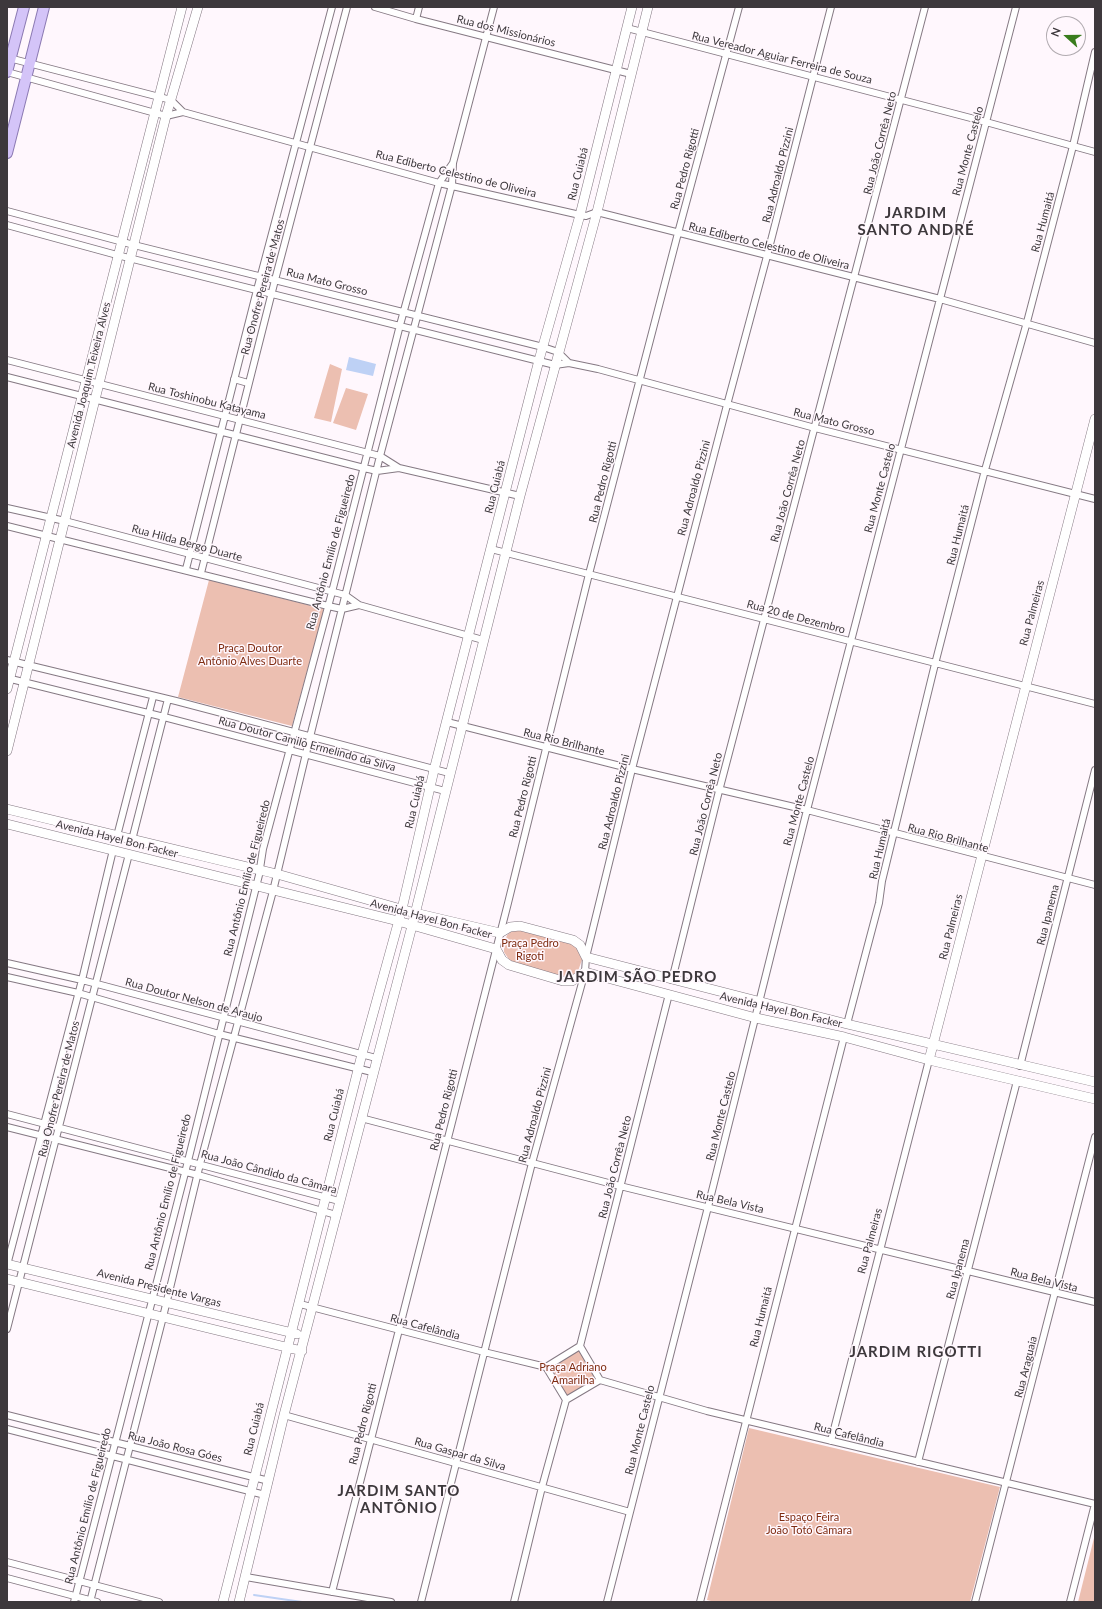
<!DOCTYPE html>
<html>
<head>
<meta charset="utf-8">
<style>
  body { margin:0 }
  #map { position:relative; width:1102px; height:1609px; overflow:hidden; background:#fff7fd; font-family:Lato,sans-serif }
  canvas { display:block }
  .frame { position:absolute; inset:0; border:8px solid #3d383c; pointer-events:none }
  .north { position:absolute; left:1046px; top:16px; width:40px; height:40px; box-sizing:border-box; background:#fff7fd; border:1px solid #b1abb0; border-radius:50%; rotate:291deg; font-size:11px; font-weight:700; line-height:16px; text-align:center; color:#3d383c }
  .north::after { content:''; display:block; margin:auto; width:14px; height:18px; background:#397c1d; clip-path:polygon(50% 0,100% 100%,50% 72%,0 100%) }
</style>
</head>
<body>
<div id="map">
<canvas width="1102" height="1609"></canvas>
<div class="frame"></div>
<div class="north">N</div>
</div>
<script>
const ctx = document.querySelector('canvas').getContext('2d');
ctx.lineJoin = 'round';
function paint(path, color) { ctx.fillStyle = color; ctx.fill(path, 'evenodd'); }
const toPath = rows => new Path2D(rows.map(r => 'M' + r).join(''));
function trace(path, color, width, dash) { ctx.strokeStyle = color; ctx.lineWidth = width; ctx.lineCap = dash ? 'butt' : 'round'; ctx.setLineDash(dash || []); ctx.stroke(path); }
function label(font, color, halo, rows, align = 'center') {
  ctx.font = font + ' Lato,sans-serif'; ctx.lineWidth = 3; ctx.setLineDash([]); ctx.textBaseline = 'middle'; ctx.strokeStyle = halo; ctx.fillStyle = color; for (const [text, x, y, turn = 0] of rows) {
    ctx.save(); ctx.translate(x, y); ctx.rotate((+turn || 0) * Math.PI / 180); ctx.textAlign = isNaN(turn) ? turn : align; if (halo) ctx.strokeText(text, 0, 0); ctx.fillText(text, 0, 0); ctx.restore();
  }
}
paint(toPath([
  [330,364,342,369,331,422,314,418],
  [346,388,368,394,356,430,333,423],
  [209,580,324,609,292,726,178,697],
  [520,928,573,943,583,957,578,971,572,977,567,978,510,961,504,952,504,944,507,935,513,930],
  [580,1349,598,1380,567,1398,549,1367],
  [749,1428,1000,1487,970,1602,715,1602,707,1600],
  [1095,1534,1095,1602,1078,1602]
]), '#ecbfb1');
paint(toPath([
  [349,357,376,364,373,376,346,370]
]), '#bed1f5');
trace(toPath([
  [254,1595,302,1602]
]), '#bed1f5', 2);
const street = toPath([
  [375,7,416,19,631,74],
  [416,19,419,7],
  [627,28,986,122,1095,152],
  [9,58,171,100,183,112],
  [7,72,166,116,183,112,439,183,580,215,586,216,597,212,940,299,1095,343],
  [7,211,134,245,543,347,558,352,569,363],
  [7,225,117,255,555,365,569,363,598,369,815,428,1095,499],
  [7,360,380,456,399,468,520,496],
  [7,377,364,468,377,471,399,468],
  [234,379,248,383],
  [7,508,65,521,345,595,359,605,483,640],
  [7,526,328,606,342,609,359,605],
  [491,549,1095,704],
  [186,569,257,290,332,7],
  [201,573,275,280,347,7],
  [7,660,176,701,449,773],
  [7,678,164,717,445,791],
  [447,722,632,769,807,810,1095,885],
  [117,836,153,697],
  [132,840,168,699],
  [7,963,82,980,376,1058],
  [7,977,78,993,219,1034,372,1072],
  [672,980,719,791,925,7],
  [847,1024,879,903,882,881,935,664,985,470,1027,322,1073,146,1095,52],
  [1020,1066,1095,770],
  [7,1114,339,1201],
  [361,1118,620,1186,1095,1302],
  [7,1127,198,1175,336,1215],
  [7,1265,82,980,113,850],
  [300,1304,484,1352,546,1367],
  [7,1329,129,854],
  [580,1346,669,994],
  [580,1346,600,1380,566,1400,546,1367,580,1346],
  [600,1380,707,1411,1095,1504],
  [7,1415,269,1481],
  [284,1415,630,1512],
  [7,1429,265,1495],
  [831,1441,929,1060],
  [918,1462,1017,1081],
  [7,1562,159,1602],
  [246,1577,391,1602],
  [7,1578,97,1602],
  [332,1592,508,903,589,574,678,233,739,7],
  [74,1602,185,1173,259,875,263,849,332,592,400,325,439,183,453,163],
  [90,1602,163,1317,200,1164,273,891,310,737,380,456,452,185,453,163,494,7],
  [421,1602,532,1163,585,972,586,957,632,769,727,405,767,256,831,7],
  [514,1602,542,1487,566,1400],
  [607,1602,708,1207,807,810,1016,7],
  [700,1602,844,1037],
  [975,1602,1095,1137],
  [1070,1602,1095,1504]
]);
const secondary = toPath([
  [7,689,182,7],
  [7,751,166,116,198,7],
  [7,809,277,874,415,913,500,933,510,927,520,926,573,940,580,945,586,957,847,1024,1095,1082],
  [7,824,398,921,496,949,502,960,509,965,563,981,572,981,585,972,756,1018,844,1037,929,1060,1095,1099],
  [929,1060,1095,419],
  [7,1264,297,1334],
  [7,1279,302,1351],
  [223,1602,362,1054,402,909,434,770,539,360,580,215,632,7],
  [239,1602,284,1415,412,926,520,496,597,212,648,7]
]);
const primary = toPath([
  [7,72,24,7],
  [7,153,44,7]
]);
trace(street, '#857983', 8);
trace(secondary, '#857983', 10);
trace(primary, '#8c7ab3', 12);
trace(street, '#fff', 6);
trace(secondary, '#fff', 9);
trace(primary, '#d4c4f8', 10);
label('11px', '#3d383c', '#fff7fd', [
  ["Rua dos Missionários",506,31,14],
  ["Rua Vereador Aguiar Ferreira de Souza",782,58,14],
  ["Rua João Corrêa Neto",880,143,-76],
  ["Rua Monte Castelo",968,151,-75],
  ["Rua Pedro Rigotti",685,169,-75],
  ["Rua Ediberto Celestino de Oliveira",456,174,14],
  ["Rua Cuiabá",578,174,-76],
  ["Rua Adroaldo Pizzini",778,175,-76],
  ["Rua Humaitá",1043,222,-75],
  ["Rua Ediberto Celestino de Oliveira",769,246,14],
  ["Rua Mato Grosso",327,282,14],
  ["Rua Onofre Pereira de Matos",263,287,-75],
  ["Avenida Joaquim Teixeira Alves",89,375,-76],
  ["Rua Toshinobu Katayama",207,401,14],
  ["Rua Mato Grosso",834,422,14],
  ["Rua Pedro Rigotti",603,482,-76],
  ["Rua Cuiabá",495,487,-76],
  ["Rua Adroaldo Pizzini",694,488,-75],
  ["Rua Monte Castelo",880,488,-75],
  ["Rua João Corrêa Neto",788,491,-75],
  ["Rua Humaitá",958,535,-76],
  ["Rua Hilda Bergo Duarte",187,543,15],
  ["Rua Antônio Emílio de Figueiredo",331,552,-75],
  ["Rua Palmeiras",1032,613,-75],
  ["Rua 20 de Dezembro",796,617,15],
  ["Rua Rio Brilhante",564,742,14],
  ["Rua Doutor Camilo Ermelindo da Silva",307,744,15],
  ["Rua Pedro Rigotti",523,797,-76],
  ["Rua Monte Castelo",799,801,-75],
  ["Rua Cuiabá",415,802,-77],
  ["Rua Adroaldo Pizzini",614,802,-76],
  ["Rua João Corrêa Neto",706,804,-76],
  ["Rua Rio Brilhante",948,838,15],
  ["Avenida Hayel Bon Facker",117,839,14],
  ["Rua Humaitá",880,849,-77],
  ["Rua Antônio Emílio de Figueiredo",247,878,-76],
  ["Rua Ipanema",1048,915,-76],
  ["Avenida Hayel Bon Facker",431,919,15],
  ["Rua Palmeiras",951,927,-76],
  ["Rua Doutor Nelson de Araujo",194,1000,15],
  ["Avenida Hayel Bon Facker",781,1010,13],
  ["Rua Onofre Pereira de Matos",59,1089,-76],
  ["Rua Pedro Rigotti",444,1110,-76],
  ["Rua Cuiabá",334,1115,-76],
  ["Rua Adroaldo Pizzini",535,1115,-75],
  ["Rua Monte Castelo",721,1116,-76],
  ["Rua João Corrêa Neto",615,1167,-76],
  ["Rua João Cândido da Câmara",269,1172,15],
  ["Rua Antônio Emílio de Figueiredo",168,1192,-76],
  ["Rua Bela Vista",730,1202,13],
  ["Rua Palmeiras",870,1241,-75],
  ["Rua Ipanema",958,1269,-75],
  ["Rua Bela Vista",1044,1280,14],
  ["Avenida Presidente Vargas",159,1288,14],
  ["Rua Humaitá",761,1317,-76],
  ["Rua Cafelândia",425,1327,15],
  ["Rua Araguaia",1026,1367,-76],
  ["Rua Pedro Rigotti",363,1424,-76],
  ["Rua Cuiabá",254,1429,-76],
  ["Rua Monte Castelo",640,1430,-76],
  ["Rua Cafelândia",849,1435,14],
  ["Rua João Rosa Góes",175,1447,14],
  ["Rua Gaspar da Silva",460,1454,16],
  ["Rua Antônio Emílio de Figueiredo",88,1506,-76]
]);
label('11px', '#7f2c11', '#fff7fd', [
  ["Praça Doutor",250,648],
  ["Antônio Alves Duarte",250,661],
  ["Praça Pedro",530,943],
  ["Rigoti",530,956],
  ["Praça Adriano",573,1367],
  ["Amarilha",573,1380],
  ["Espaço Feira",809,1517],
  ["João Totó Câmara",809,1530]
]);
ctx.letterSpacing = '1px';
label('bold 15px', '#3d383c', '#fff7fd', [
  ["JARDIM",916,213],
  ["SANTO ANDRÉ",916,230],
  ["JARDIM SÃO PEDRO",637,977],
  ["JARDIM RIGOTTI",916,1352],
  ["JARDIM SANTO",399,1491],
  ["ANTÔNIO",399,1508]
]);
ctx.letterSpacing = '0px';
</script>
</body>
</html>
